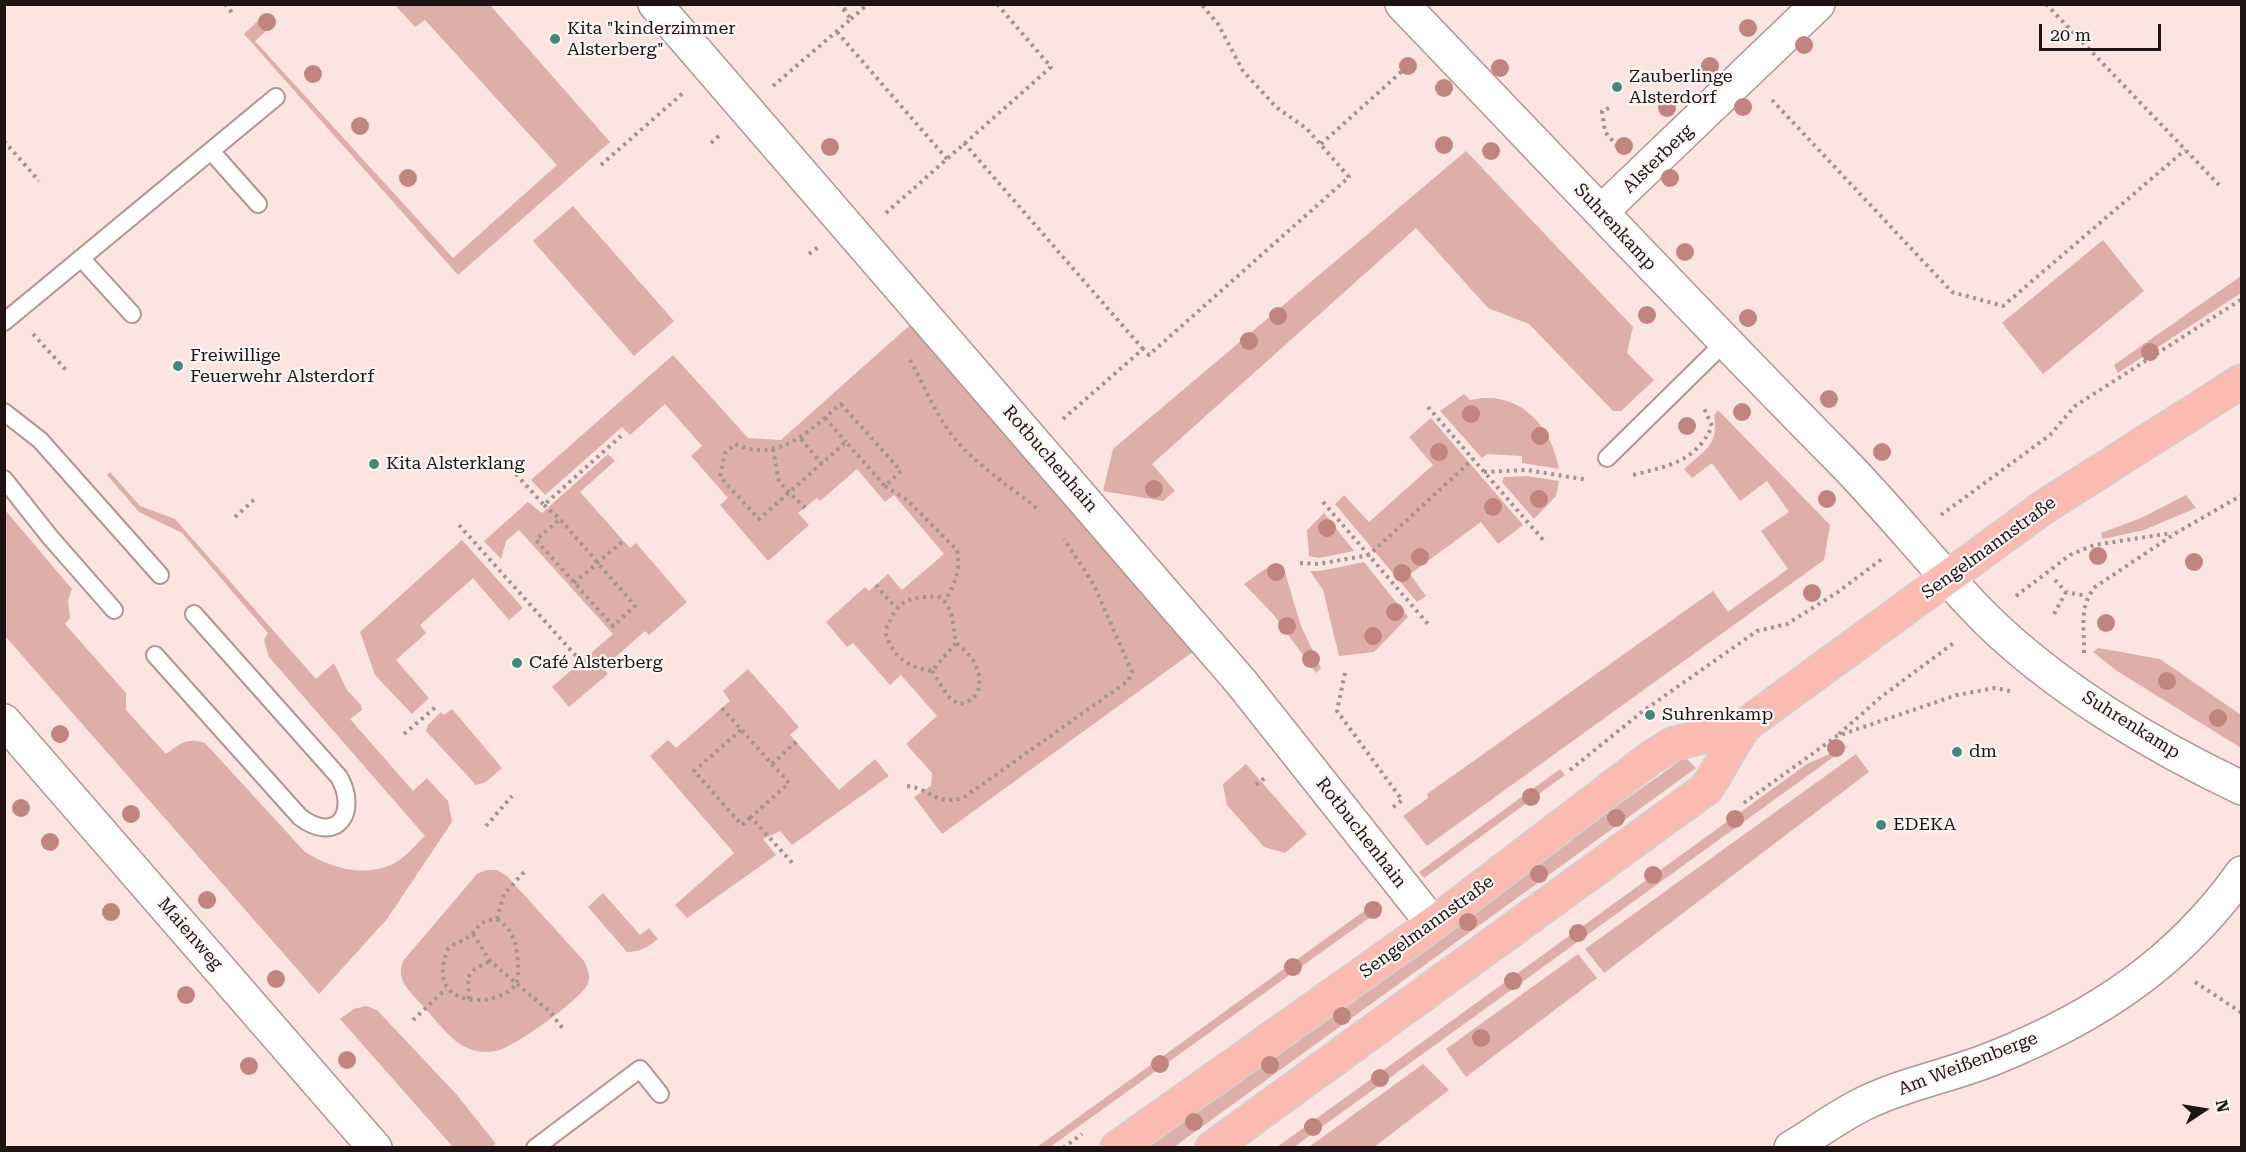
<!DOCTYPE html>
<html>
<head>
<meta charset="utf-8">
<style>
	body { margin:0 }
	#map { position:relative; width:2246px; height:1152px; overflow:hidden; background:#fce4e0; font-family:"Roboto Serif",serif }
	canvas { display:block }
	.frame { position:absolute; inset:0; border:6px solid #1f1413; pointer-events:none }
	.north { position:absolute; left:2174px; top:1080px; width:60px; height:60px; -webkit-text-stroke:4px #fcf6f5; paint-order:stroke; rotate:78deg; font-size:16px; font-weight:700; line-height:24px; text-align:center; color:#1f1413 }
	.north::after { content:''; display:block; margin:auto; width:21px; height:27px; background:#1f1413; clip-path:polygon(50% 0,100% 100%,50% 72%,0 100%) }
	.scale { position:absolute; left:2039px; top:24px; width:122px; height:27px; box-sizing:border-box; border:3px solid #1f1413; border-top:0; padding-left:8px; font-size:18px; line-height:21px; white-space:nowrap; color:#1f1413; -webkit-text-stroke:4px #fcf6f5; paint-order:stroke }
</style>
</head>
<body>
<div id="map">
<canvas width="2246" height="1152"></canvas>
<div class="frame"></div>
<div class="north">N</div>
<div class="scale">20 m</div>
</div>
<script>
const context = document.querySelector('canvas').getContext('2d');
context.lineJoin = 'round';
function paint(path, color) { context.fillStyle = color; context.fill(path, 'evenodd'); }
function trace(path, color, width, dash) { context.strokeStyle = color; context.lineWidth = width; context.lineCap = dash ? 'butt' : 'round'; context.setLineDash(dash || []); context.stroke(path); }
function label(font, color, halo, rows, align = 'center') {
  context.font = font + ' "Roboto Serif",serif'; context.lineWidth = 4.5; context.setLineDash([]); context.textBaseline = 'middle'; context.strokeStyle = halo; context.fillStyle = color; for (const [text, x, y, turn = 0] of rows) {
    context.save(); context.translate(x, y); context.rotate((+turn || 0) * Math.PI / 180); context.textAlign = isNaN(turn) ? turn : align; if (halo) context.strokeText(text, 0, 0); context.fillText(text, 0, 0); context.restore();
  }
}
paint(new Path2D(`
	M395,5H490L610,142L458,275L244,34L265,14H271L277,21L255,41L453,258L557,165L425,20L415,27Z
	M1466,151L1633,327L1627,353L1654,380L1621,411H1613L1529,324L1488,308L1416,228L1152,464L1175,491L1163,501L1103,491L1113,449Z
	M573,206L674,321L634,356L533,241Z
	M2103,240L2144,291L2043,374L2002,323Z
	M2241,276V293L2118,373L2114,365Z
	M911,324L1197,649L942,834L914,797L931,786L932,773L906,744L937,716L901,675L890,685L853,643L847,647L826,622L865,587L869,591L888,574L902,590L944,554L894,495L885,502L857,469L820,501L817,498L798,513L809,525L768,561L720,505L728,498L691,456L702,446L665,404L630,435L622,427L545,495L531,480L673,355L748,438L781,440Z
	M1464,394L1470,400C1518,389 1551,424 1559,469L1522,463V456L1487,454L1482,458L1440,411Z
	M1718,410L1830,525L1824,560L1427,846L1403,816L1428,798L1427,794L1713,591L1728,612L1788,569L1761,531L1789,512L1767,481L1740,501L1712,463L1692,478L1684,469C1705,450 1719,445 1714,415Z
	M1431,418L1523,525L1498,544L1481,522L1410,574L1426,596L1417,602L1335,504L1344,495L1369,522L1433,465L1409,437Z
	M608,454L615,461L580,492L630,548L636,543L687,602L649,635L645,631L603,668L608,674L569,707L552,687L613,634L519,530L506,541L501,559L484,541L528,502L542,513Z
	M110,472L140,506L175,519L316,679L334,663L347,690L361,705L362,710L350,719L413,791L427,778L448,801L452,822L387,919L319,994L5,636V510L72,589L68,600L70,618L65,624L126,693V710L166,754C180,744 187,737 205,743L305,852C331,868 363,878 393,864C405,858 415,845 425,836L269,657L264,640L268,633L182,533L139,512L107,475Z
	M1527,476L1559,481L1556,496L1534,519L1502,482L1504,477Z
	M2186,495L2196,508L2144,530L2103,539L2101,533L2141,518Z
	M1324,513L1354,551L1319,558L1309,556L1307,530Z
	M462,540L523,608L509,620L473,578L420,625L426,633L396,660L429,698L412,714L375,675L360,632Z
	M1364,562L1408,617L1374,652L1339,656L1323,590L1310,571H1320Z
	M1272,564L1283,566L1301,626L1321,668L1316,673L1273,614L1244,584Z
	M2098,648L2160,659L2241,715V748L2117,671L2093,652Z
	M748,669L799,727L790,735L839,790L875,759L889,776L792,845L780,831L763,839L776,855L687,918L675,905L734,853L650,756L668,740L676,748L730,701L723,691Z
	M452,709L502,768L486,782L476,785L426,731L428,725L441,712L444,715Z
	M1850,745L1294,1147H1277L1807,764Z
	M1856,754L1869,772L1604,973L1585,949Z
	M1685,757L1696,768L1174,1147L1143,1148Z
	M1246,764L1307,834L1285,853L1264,847L1227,805L1223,784Z
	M1560,769L1565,775L1424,878L1419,872Z
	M486,870H497L507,876L584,961C587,968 591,975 588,983C583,998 519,1043 502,1049C492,1053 480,1053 470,1049C450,1042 435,1018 420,1003C408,989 396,980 403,961L477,874Z
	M603,893L640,935L649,928L658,939C648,947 640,952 627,952L588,907Z
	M1378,901L1383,908L1050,1147H1037Z
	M1578,954L1597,978L1466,1077L1446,1049Z
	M366,1006L377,1010L457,1095L496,1144L491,1147H453L340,1019L354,1009Z
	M1423,1064L1449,1090L1374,1147H1309Z`), '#ddafa8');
const lane = new Path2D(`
	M211,151L258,204
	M81,258L132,314
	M4,322L276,97
	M4,412L40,440L160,575
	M1607,458L1725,342
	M4,479L50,537L114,610
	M155,655L300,817C337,845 359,812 339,777L194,614
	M535,1148L640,1069L660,1094`);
const street = new Path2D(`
	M655,4L1241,682L1433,924
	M1402,4C1547,155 1690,307 1837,456C1889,508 1934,567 1986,619C2056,688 2153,746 2242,788
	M1601,212L1818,4
	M1791,1148C1816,1133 1840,1115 1865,1103C1906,1083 1953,1075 1994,1058C2096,1017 2178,963 2242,873`);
const secondary = new Path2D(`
	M4,721L375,1148`);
const primary = new Path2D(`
	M1117,1148L1433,924L1652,757L1673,744L1744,726L2044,507L2242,381
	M1212,1148L1707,788L1744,726`);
trace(lane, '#b19591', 20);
trace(street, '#b19591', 36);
trace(secondary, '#b19591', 36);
trace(primary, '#d2d0d0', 36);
trace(new Path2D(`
	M63,4V5
	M225,4L233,14
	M2046,4L2219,185
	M844,10L851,4
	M851,19L868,4
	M837,32L947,159
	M773,86L851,19L839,4
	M1772,100L1952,292L2003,306L2185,150
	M1609,108L1602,111L1605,132L1617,146
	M4,141L39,181
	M711,143L719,136
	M964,143L1143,349
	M1321,144L1409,65
	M601,165L683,93
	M886,213L1051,67L997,4
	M809,254L818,247
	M33,334L67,371
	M910,360C924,385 934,411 951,434C975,465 1010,486 1040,511
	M841,404L901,471L885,486L846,442L759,519L720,477L725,453L735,444C779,464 810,430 841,404Z
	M1428,407L1544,541
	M825,418L846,442
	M1063,419L1143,349L1149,355L1349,177L1307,129L1276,107L1243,71L1218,24L1201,4
	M801,439L822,464
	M773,449L779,482L805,508
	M1484,472L1527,470L1588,480
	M516,474L544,505L621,436
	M1633,475C1668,466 1696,462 1712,426L1703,406
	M885,486L907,500L957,550C961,568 955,585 945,600
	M1323,502L1428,624
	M544,505L560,519L635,606L613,626L536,540L560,519
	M1941,515L2050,435L2075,406L2242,299
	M235,517L257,497
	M459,525L576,656
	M1300,563L1318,564L1369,555L1473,459
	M2055,580L2066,592L2087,596
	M574,583L623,541
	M876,585L896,608
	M938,596C954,605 953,627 956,643L932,671C906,666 893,658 885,631C899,600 903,598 938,596Z
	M2016,596L2070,555L2094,545L2172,533
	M2054,614L2066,592
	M2084,653C2085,628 2078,608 2095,587L2176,533L2242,495
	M932,671L948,696L958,704C982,702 984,678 973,660C969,654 962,648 956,643
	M1345,673L1337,711L1402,800L1391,809
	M722,708L789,783L751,817L794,865
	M741,730L694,771L742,825L751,817
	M404,734L437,706
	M1839,734L1881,697L1955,642
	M772,764L796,742
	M1570,770L1643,711L1757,631L1787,624L1838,592L1882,559
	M1256,785L1267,776
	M907,786C932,789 933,805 963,798L1128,681L1132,672L1094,585L1064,539
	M1744,803L1837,736L1957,695L1995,688L2010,691
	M486,826L512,796
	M497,919C510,928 515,937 517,953C518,961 519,973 517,981C510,1006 421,1016 448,949C455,942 468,940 473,933C481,923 483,920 497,919Z
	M497,919L504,894L525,871
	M473,934L490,961L550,1012L564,1030
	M2195,982L2242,1013
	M469,999L468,977L475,969L490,961
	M413,1020L446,989
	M1063,1148L1082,1134`), '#a4928f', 4, [3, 4.5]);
trace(lane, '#fff', 16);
trace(street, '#fff', 33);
trace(secondary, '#fff', 33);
trace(primary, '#fbbab2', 33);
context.fillStyle = '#c0857f';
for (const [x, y] of [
	[267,22],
	[1748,28],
	[1804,45],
	[1408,66],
	[1710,66],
	[1500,68],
	[313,74],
	[1444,88],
	[1743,107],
	[1667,108],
	[360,126],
	[1444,145],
	[1624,146],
	[830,147],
	[1491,151],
	[408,178],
	[1670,178],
	[1685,252],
	[1647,315],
	[1278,316],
	[1748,318],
	[1249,341],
	[2150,352],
	[1829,399],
	[1742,412],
	[1471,414],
	[1687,426],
	[1540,436],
	[1439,452],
	[1882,452],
	[1154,489],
	[1539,499],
	[1827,499],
	[1493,507],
	[1327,528],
	[2098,556],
	[1420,557],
	[2194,562],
	[1276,572],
	[1402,573],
	[1812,593],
	[1395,612],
	[2106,623],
	[1287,626],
	[1373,636],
	[1311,659],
	[2167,681],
	[2218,718],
	[60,734],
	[1836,748],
	[1531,797],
	[21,808],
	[131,814],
	[1616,818],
	[1735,819],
	[50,842],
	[1539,874],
	[1653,875],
	[207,900],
	[1373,910],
	[111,912],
	[1468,922],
	[1578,933],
	[1293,967],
	[276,979],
	[1513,981],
	[186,995],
	[1342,1016],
	[1481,1038],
	[347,1060],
	[1160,1064],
	[1270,1065],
	[249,1066],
	[1380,1078],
	[1194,1122],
	[1313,1127]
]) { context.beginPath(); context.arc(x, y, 9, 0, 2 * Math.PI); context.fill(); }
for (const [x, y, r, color] of [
	[555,39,6,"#45887a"],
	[1617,87,6,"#45887a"],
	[178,366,6,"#45887a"],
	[374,464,6,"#45887a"],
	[517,663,6,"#45887a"],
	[1650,715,6,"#45887a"],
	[1957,752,6,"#45887a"],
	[1881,825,6,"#45887a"]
]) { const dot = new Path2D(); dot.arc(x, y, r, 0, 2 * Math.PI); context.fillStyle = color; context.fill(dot); trace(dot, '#fcf6f5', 2); }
label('18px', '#1f1413', '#fcf6f5', [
	["Kita \"kinderzimmer",567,29],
	["Alsterberg\"",567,50],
	["Zauberlinge",1629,77],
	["Alsterdorf",1629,98],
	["Freiwillige",190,356],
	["Feuerwehr Alsterdorf",190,377],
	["Kita Alsterklang",386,464],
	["Café Alsterberg",529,663],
	["Suhrenkamp",1662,715],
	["dm",1969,752],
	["EDEKA",1893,825]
], 'left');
label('18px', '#1f1413', '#fcf6f5', [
	["Alsterberg",1658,159,-44],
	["Suhrenkamp",1615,227,47],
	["Rotbuchenhain",1050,459,49],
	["Sengelmannstraße",1989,548,-36],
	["Suhrenkamp",2131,725,32],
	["Rotbuchenhain",1361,833,52],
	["Sengelmannstraße",1427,927,-36],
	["Maienweg",190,934,49],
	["Am Weißenberge",1968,1064,-21]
]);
</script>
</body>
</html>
